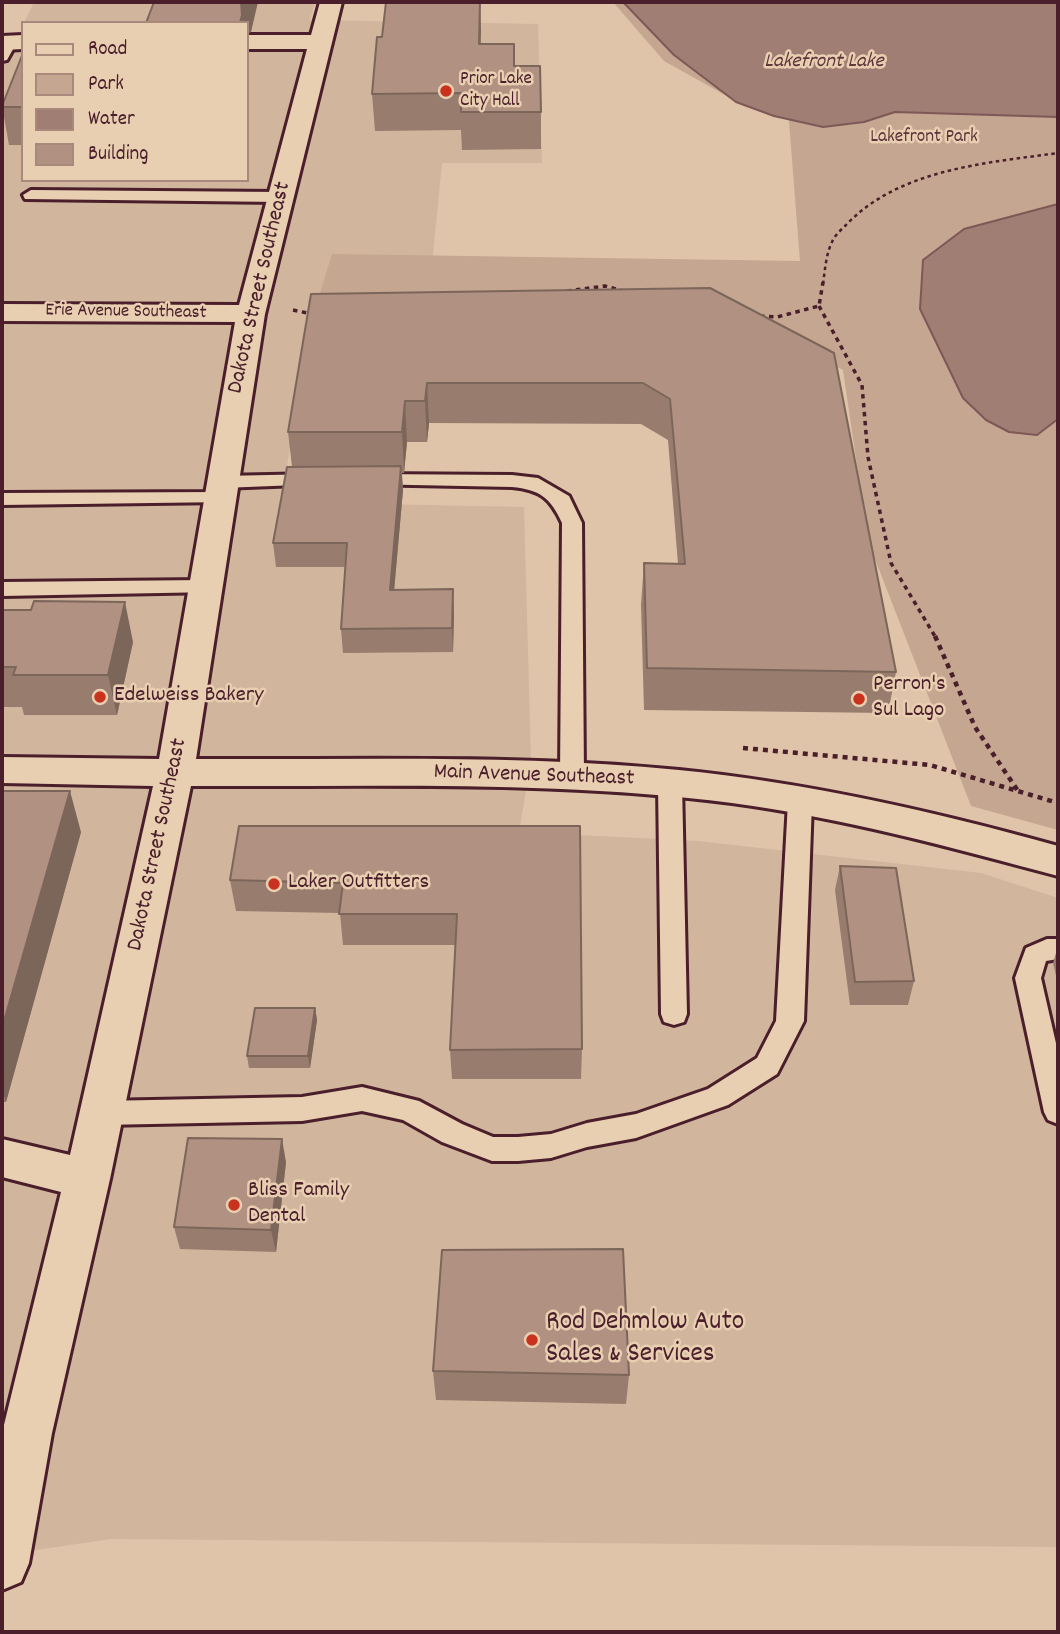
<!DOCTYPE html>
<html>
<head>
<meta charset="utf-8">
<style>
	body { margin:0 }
	#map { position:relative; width:1060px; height:1634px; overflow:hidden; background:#dfc4a9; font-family:Dekko,sans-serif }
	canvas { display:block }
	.frame { position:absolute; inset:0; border:4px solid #4a1f2b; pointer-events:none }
	.legend { position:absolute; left:21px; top:21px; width:228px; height:161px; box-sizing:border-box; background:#e9cfb1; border:2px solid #a9897b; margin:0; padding:9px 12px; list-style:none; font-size:21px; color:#4a1f2b }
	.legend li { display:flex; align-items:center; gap:14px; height:35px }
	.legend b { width:35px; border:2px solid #a9897b }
</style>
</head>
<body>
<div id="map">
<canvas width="1060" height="1634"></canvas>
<div class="frame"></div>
<ul class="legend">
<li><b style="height:9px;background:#e9cfb1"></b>Road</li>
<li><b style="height:19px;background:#c4a691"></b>Park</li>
<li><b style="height:19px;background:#a07e74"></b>Water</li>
<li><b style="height:19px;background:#b19181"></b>Building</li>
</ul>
</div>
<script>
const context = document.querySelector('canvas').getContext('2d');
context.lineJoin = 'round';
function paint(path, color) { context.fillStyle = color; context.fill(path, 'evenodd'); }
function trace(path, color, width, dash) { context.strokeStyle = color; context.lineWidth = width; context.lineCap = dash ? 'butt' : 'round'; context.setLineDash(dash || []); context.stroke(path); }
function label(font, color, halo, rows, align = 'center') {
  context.font = font + ' Dekko,sans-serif'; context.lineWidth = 5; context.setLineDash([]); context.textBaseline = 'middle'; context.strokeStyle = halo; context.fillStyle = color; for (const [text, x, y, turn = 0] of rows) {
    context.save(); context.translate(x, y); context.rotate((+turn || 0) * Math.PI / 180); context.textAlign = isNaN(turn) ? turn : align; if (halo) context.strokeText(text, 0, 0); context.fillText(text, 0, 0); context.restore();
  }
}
paint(new Path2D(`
	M34,2H315L310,20L538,24L542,163H442L426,325L311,322L281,502L524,507L531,761L519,832L698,841L981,873L1058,898V1547L111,1539L2,1555V69L23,26V180H247V23H24Z`), '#d1b59d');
paint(new Path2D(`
	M613,2H1058V830L971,806L868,541L843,370L756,323L311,322L332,254L800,261L788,109L743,105L664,61Z`), '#c4a691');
const water = new Path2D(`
	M623,2H1058V117L895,112L864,122L823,127L774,116L736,102L674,55Z
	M1058,204V419L1037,435L1009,432L986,420L963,398L920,309L923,260L964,229Z`);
paint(water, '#a07e74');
trace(water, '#7e5857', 2);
const lane = new Path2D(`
	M10,38L17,42L7,60L2,61V44Z
	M31,190L280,192L288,197L280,202L25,199L23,195Z
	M316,474L323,476L326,480L323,484L222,488L215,486L212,482L215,478L222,476Z
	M370,474L512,475L538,478L569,496L582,523L584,777L580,783L572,786L564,783L560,777L562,523C550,497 540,490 512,487L363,484L360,480L363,476Z
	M220,492L227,494L230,498L227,502L2,505V493Z
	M206,580L214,582L217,587L214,592L2,596V582Z
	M670,775L679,778L682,784L687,1014L684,1022L674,1025L664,1022L661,1014L658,784L661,778Z
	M800,793L809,796L812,802L804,1021L777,1074L728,1105L636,1138L587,1147L551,1158L518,1161H492L442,1142L403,1120L362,1111L302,1121L102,1125L92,1121L88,1113L92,1105L102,1101L302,1097L362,1087L419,1101L462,1124L493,1137H518L551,1134L587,1123L636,1114L708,1089L757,1058L776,1021L788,802L791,796Z
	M1047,939H1058V959L1046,961L1041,978L1058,1052V1124L1048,1120L1044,1112L1015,978L1026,948Z`);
const street = new Path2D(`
	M320,2H342L265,314L196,759C356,760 519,754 679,770C808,783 933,811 1058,846V876C950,847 843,818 732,803C553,780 371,787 191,786L110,1179L52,1433L29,1563L21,1582L2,1590V1433L61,1192L2,1177V1139L70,1155L153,786L2,783V757L159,759L235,322L2,321V304L239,305L307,49H247V35H311Z
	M23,35V49L2,50V36Z`);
trace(lane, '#4a1f2b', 6);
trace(street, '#4a1f2b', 6);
trace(new Path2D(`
	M823,284C825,270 826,254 832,242C835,235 841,230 846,225C899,169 986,163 1058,153`), '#4a1f2b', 2.5, [3.5, 3.5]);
trace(new Path2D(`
	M567,291L605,286L627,292
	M819,306L862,385L868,457L891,563L936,638
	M293,310L312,314
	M760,316L777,317L819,306L823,282`), '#4a1f2b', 3.5, [4.5, 4.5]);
trace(new Path2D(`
	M935,636L975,727L1018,791
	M743,748L930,765L1058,803`), '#4a1f2b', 4.5, [5, 5]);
paint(lane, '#e9cfb1');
paint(street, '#e9cfb1');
paint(new Path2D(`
	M480,44L514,66L541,112V149L462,150L461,130L375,131L372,94Z
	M23,53V145H9L2,106Z
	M710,288L896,672L888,713L644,710L641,605L644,563L678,564L668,440L641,424L429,423L427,442H407L404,473H402L403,490L394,590L454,613L453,652L343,653L341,629L345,567H276L273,543L292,467L288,432L311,294Z
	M2,610L133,642L117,715H24L22,707H2Z
	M2,791L81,832L6,1102H2Z
	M580,826L582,1049L581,1079H452L450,1050L456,945H343L340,913L236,911L230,880Z
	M840,866L914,981L908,1005H850L835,890Z
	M1058,946V984L1053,963Z
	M315,1008L317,1020L310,1068H249L247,1056Z
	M286,1162L276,1252L180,1249L174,1227Z
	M433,1371L629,1375L626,1404L436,1400Z`), '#987d6f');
paint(new Path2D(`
	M241,2H258L251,32L247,34V23H240Z
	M480,2L481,30L480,81L479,44Z
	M427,383L429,423L427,442L425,401Z
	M405,401L407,442L404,473L402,432Z
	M401,466L403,490L392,614L390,590Z
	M453,589L454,613L453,652L452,628Z
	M125,602L133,642L117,715L108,675Z
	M70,791L81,832L6,1102L2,1089V1028Z
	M315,1008L317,1020L310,1068L308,1056Z
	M282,1139L286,1162L276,1252L271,1230Z`), '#7c665a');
const building = new Path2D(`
	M154,2H241L242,15L240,23H146Z
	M386,2H480L479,44H514V66H540L541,112H461V93L372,94L377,37H382Z
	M23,53V107H2V106Z
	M710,288L834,353L896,672L647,668L644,563L685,564L670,399L643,383H427L425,401H405L402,432H288L311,294Z
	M401,466L390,590L453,589L452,628L341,629L347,543H273L287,467Z
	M34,601L125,602L108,675H13L16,667H2V610H31Z
	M2,791H70L2,1028Z
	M239,826H580L582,1049L450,1050L457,914H339L343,883L230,880Z
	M840,866L896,868L914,981L855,982Z
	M255,1008H315L308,1056H247Z
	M188,1138L282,1139L271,1230L174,1227Z
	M623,1249L629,1375L433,1371L442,1250Z`);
paint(building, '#b19181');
trace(building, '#7c665a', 2);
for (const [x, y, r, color] of [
	[446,91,7,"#c8321e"],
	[100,697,7,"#c8321e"],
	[859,699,7,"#c8321e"],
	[274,884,7,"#c8321e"],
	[234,1205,7,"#c8321e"],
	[532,1340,7,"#c8321e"]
]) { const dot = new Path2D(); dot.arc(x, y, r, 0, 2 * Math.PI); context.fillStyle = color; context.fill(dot); trace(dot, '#e9cfb1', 2.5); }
label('19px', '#4a1f2b', '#e9cfb1', [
	["Prior Lake",460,80],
	["City Hall",460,102]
], 'left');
label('19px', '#5c333a', '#e9cfb1', [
	["Lakefront Park",924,138]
]);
label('19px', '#4a1f2b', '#e9cfb1', [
	["Erie Avenue Southeast",126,313,1]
]);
label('italic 21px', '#60373d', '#e9cfb1', [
	["Lakefront Lake",824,63]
]);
label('23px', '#4a1f2b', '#e9cfb1', [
	["Dakota Street Southeast",261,288,-77],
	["Main Avenue Southeast",534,777,2],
	["Dakota Street Southeast",159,845,-78]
]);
label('23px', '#4a1f2b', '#e9cfb1', [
	["Perron's",873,686],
	["Sul Lago",873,712],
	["Edelweiss Bakery",114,697],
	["Laker Outfitters",288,884],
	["Bliss Family",248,1192],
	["Dental",248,1218]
], 'left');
label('28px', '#4a1f2b', '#e9cfb1', [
	["Rod Dehmlow Auto",546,1324],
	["Sales & Services",546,1356]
], 'left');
</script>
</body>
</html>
